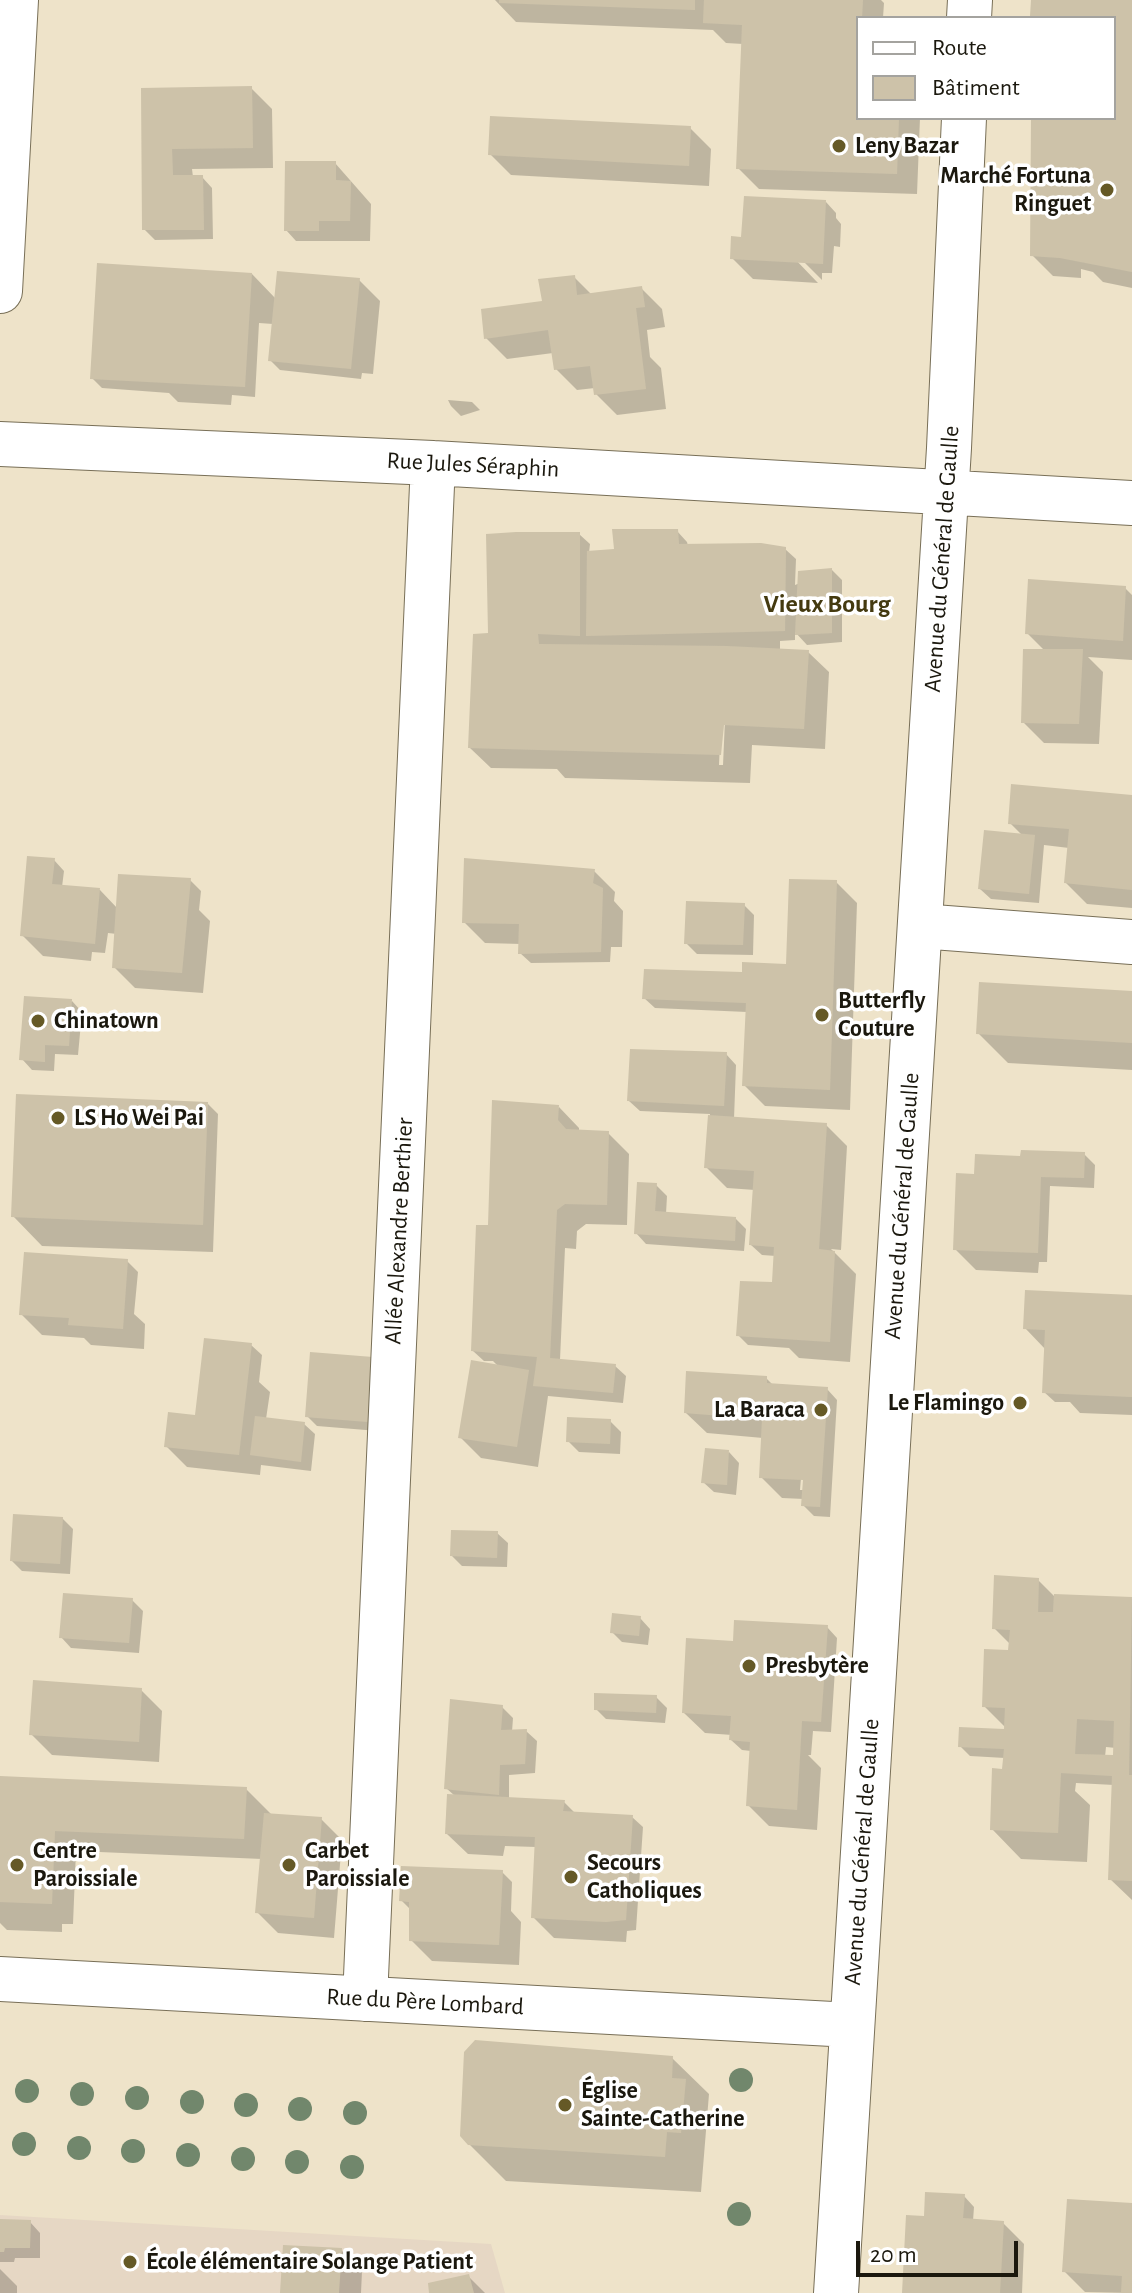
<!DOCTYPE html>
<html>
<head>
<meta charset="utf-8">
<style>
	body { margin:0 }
	#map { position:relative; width:1132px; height:2293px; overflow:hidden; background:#eee3c9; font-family:"Alegreya Sans",sans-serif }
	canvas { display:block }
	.legend { position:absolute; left:856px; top:16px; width:260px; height:104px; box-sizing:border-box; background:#fff; border:2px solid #a4a39f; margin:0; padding:10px 14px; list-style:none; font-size:24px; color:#1b180e }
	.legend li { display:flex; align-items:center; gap:16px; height:40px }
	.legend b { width:40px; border:2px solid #a4a39f }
	.scale { position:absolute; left:856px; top:2241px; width:162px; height:36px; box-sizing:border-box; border:4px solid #1b180e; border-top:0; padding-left:10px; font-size:24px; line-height:28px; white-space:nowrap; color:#1b180e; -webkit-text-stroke:6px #fff; paint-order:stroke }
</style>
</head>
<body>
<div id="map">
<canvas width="1132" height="2293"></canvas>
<ul class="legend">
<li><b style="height:10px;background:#fff"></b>Route</li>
<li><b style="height:22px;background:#cdc2a9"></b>Bâtiment</li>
</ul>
<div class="scale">20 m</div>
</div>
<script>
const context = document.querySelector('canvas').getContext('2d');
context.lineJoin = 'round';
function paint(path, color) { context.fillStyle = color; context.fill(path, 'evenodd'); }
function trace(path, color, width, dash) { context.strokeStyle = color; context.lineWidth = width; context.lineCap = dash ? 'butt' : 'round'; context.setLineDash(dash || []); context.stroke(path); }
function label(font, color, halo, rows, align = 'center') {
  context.font = font + ' "Alegreya Sans",sans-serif'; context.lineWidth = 7; context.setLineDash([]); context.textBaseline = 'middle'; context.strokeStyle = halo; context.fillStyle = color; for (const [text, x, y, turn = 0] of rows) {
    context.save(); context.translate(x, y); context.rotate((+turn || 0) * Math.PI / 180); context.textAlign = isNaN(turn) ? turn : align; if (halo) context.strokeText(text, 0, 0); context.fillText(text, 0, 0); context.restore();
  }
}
paint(new Path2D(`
	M0,2215L491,2244L505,2293H0Z`), '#e6d7c4');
paint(new Path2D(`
	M495,0H881L884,3L883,18H858V118H920L917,194L759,189L738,168L743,44L726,43L713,30L516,22Z
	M1033,0H1132V288L1103,282L1093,272L1081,269V278L1053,276L1032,255L1033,118H1114V18H1034Z
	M251,88L272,109L273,168L192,169L193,177H202L212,188L213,239L155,240L144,229L143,90Z
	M690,128L711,149L709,186L511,175L490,154Z
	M335,163L371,204L370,241H296L286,230Z
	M826,202L836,213V218L841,224L840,247L834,246L832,273H822V280L796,254L793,257L818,283L753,279L732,258L743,240Z
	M252,274L276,299L359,280L380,301L373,374L362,373L361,379L280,370L270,360L273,324L259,323L255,397L232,395L231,405L178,402L169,393L102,388L92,378Z
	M574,277L592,295L641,288L662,309L665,327L647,330L650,357L661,368L666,409L617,415L596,394L595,388L577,390L556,369L553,353L507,359L486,338L544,303Z
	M448,400L472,402L480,410L461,416L451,406Z
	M677,531L687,542L688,546L785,549L796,559L795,585L832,570L842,580V642L807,645L795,632V640L780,641V650L808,652L829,672L825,749L752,745L750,783L565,778L557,769L491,768L470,748L490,635L579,534L590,544L589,553L616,551ZM723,674H727L723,765H719Z
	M1125,588L1132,595V660L1088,657L1103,672L1099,744L1044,743L1023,722L1045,651L1027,633Z
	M1132,797V908L1087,904L1066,883L1069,848L1044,845L1039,903L991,899L980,889L1023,836L1010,823Z
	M54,860L64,871L62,887L100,890L118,909L190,880L201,891L199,910L210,921L203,993L135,988L114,967L117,934L108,933L105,953L92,952L91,961L43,956L22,935Z
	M594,871L615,892L614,901L623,911L622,947H611L610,962L531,963L520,953L521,944L485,943L464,922Z
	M836,882L857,903L850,1110L765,1106L744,1085L747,1012L655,1008L644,998L788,966Z
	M744,905L754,915L753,955L697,954L686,943Z
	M1132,993V1070L1008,1063L978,1033Z
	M72,1001L82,1012L78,1055L55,1054L54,1071L32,1070L22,1059Z
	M726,1054L736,1065L734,1119L826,1125L847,1146L841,1250L831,1249L856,1274L850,1362L799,1358L789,1348L748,1345L738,1335L777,1284L776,1256L762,1255L751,1245L755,1190L727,1188L706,1167L710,1114L640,1111L629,1101Z
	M208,1104L218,1114L213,1252L42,1246L13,1216Z
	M559,1107L579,1128V1132L608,1133L629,1154L627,1225L586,1224L577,1231L576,1249L565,1248L560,1360L615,1366L626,1376L623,1403L548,1396L538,1467L481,1458L460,1437L499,1367L493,1361H484L473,1351L490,1227Z
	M1084,1154L1095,1165L1094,1188L1050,1186L1047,1262H1039L1038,1273L976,1270L955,1249L1022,1158Z
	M656,1185L667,1196L666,1214L736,1219L746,1229L744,1251L646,1244L636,1233Z
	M127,1261L138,1272L134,1314L145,1324L144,1349L91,1345L84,1338L42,1335L21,1314Z
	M1132,1297V1415L1080,1413L1070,1402H1055L1044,1392L1046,1350L1025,1328Z
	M251,1345L262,1355L259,1382L270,1392L266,1419L304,1424L315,1434L311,1471L261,1465L260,1475L187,1467L166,1446L196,1417Z
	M383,1369L378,1431L317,1426L307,1416Z
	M766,1378L774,1386L827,1389L837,1400L830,1517L814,1516L803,1505L804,1499L782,1498L761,1477L763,1438L707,1433L686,1413ZM807,1405L804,1490H800Z
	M610,1421L621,1432L620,1454L579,1452L568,1441Z
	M729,1452L739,1463L736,1495L714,1492L703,1482Z
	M62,1518L73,1529L70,1574L22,1571L12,1561Z
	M497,1533L508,1543L507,1567L462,1566L452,1556Z
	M1038,1580L1054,1596L1132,1599V1900L1110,1879L1114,1785L1076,1783L1075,1791L1090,1805L1087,1862L1021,1859L992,1829L1005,1758L970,1756L960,1746L1006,1728L984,1706L1010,1652L1011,1645L994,1628ZM1106,1747L1116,1748L1115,1758L1105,1757Z
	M132,1600L143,1611L139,1653L71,1648L61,1637Z
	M640,1618L650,1629L648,1645L622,1642L612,1632Z
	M827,1627L837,1638L831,1732L813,1731L811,1755H808L821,1768L817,1830L769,1826L748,1805L751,1751L742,1750L731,1740L732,1735L705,1733L684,1713L735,1643Z
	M141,1690L162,1711L159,1762L52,1755L31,1734Z
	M656,1697L667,1708L665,1723L606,1719L596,1709Z
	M502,1707L513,1718L512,1732L526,1731L537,1741L535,1773L509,1775V1799L564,1802L575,1813L632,1817L643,1827L636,1930L627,1931L626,1942L554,1938L533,1917L536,1847L505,1846L503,1856L468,1854L447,1834L455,1796L446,1788Z
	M0,1778L246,1789L273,1816L321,1819L342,1840L334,1938L278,1933L257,1912L262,1859L76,1851L73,1924H62V1932L7,1930L0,1923Z
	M502,1872L512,1882L511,1911L521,1922L519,1965L432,1961L411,1940V1910L401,1900Z
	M672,2058L709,2094L701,2192L506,2181L469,2144Z
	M964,2196L974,2207L973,2221L1003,2223L1024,2244L1022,2293H904L930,2219Z
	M1132,2205V2293L1085,2292L1064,2271Z
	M0,2221L30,2222L40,2233V2258H15L14,2262H0Z
	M341,2250L362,2271L361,2293H282Z
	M0,2269L17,2286V2293H0Z
	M469,2277L485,2293H431Z`), '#0003');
paint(new Path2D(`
	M499,0H695V10L499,3Z
	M704,0H863L862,18H858V118H899L897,174L736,169L742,25L703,23Z
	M1031,0H1132V272L1060,258L1030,256L1031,118H1114V18H1033L1030,16Z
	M252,86L253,148L172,149L173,175H203L204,230H142L141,88Z
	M490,116L691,126L689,166L488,155Z
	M285,161H336V180L351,181L350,221H319V231H284Z
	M744,196L826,200L823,264L730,259L731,236L741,237Z
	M97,263L252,273L245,387L90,379Z
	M277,271L360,278L351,369L268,361Z
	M575,275L577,295L642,286L645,307L636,308L646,389L594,395L590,366L554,370L548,330L484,339L481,309L542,301L538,279Z
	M612,529H678L679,544L761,543L786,547L785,631L586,636L587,551L614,549Z
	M516,532H580V636L538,634L539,644L726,646L809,650L804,729L724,725L721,755L468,748L473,634L488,633L486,534Z
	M832,568V633L795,635L798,571Z
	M1028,579L1126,586L1123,641L1025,634Z
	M1023,649H1083L1079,724L1021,723Z
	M1011,784L1132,795V890L1064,883L1069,829L1008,824Z
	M984,830L1035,835L1029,894L978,889Z
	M27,856L55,858L52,884L100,888L95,944L20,936Z
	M464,858L595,869L593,883L603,888L601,952L518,954L519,924L462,923Z
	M118,874L191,878L182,973L112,968Z
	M789,879L837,880L830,1090L742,1086L746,1003L642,999L644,969L742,972V962L786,964Z
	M686,901L745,903L743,945L684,944Z
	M979,982L1132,991V1043L976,1034Z
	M24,996L72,999L69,1046L45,1045V1062L19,1060Z
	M630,1049L727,1052L724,1106L627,1101Z
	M16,1094L208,1102L203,1225L11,1217Z
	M492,1100L559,1105L558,1120L566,1129L609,1131L607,1205L565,1204L557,1210L550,1358L616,1364L613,1393L533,1386L537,1357L471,1351L476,1225H488Z
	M708,1115L827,1123L819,1249L835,1251L830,1342L736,1336L740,1281L772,1282L774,1247L749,1245L754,1171L704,1168Z
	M1021,1150L1085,1152L1084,1178L1041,1177L1038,1253L953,1250L956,1173L974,1174L975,1154L1020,1156Z
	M637,1182L657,1183L655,1211L736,1217L735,1241L634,1234Z
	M24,1252L128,1259L123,1329L68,1325L69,1318L19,1315Z
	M1025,1290L1132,1295V1397L1042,1393L1045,1330L1023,1329Z
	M204,1338L252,1343L239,1455L164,1447L168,1412L195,1415Z
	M310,1352L373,1357L368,1422L305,1417Z
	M471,1360L529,1370L517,1447L458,1438Z
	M686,1371L767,1376V1383L828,1387L820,1507L801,1506L803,1480L759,1478L762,1419L684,1413Z
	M255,1416L305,1422L301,1462L250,1455Z
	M567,1417L611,1419L610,1444L566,1442Z
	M705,1448L729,1450L727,1485L701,1483Z
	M13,1514L63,1517L60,1564L10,1561Z
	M451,1530L498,1531L497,1558L450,1556Z
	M994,1575L1039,1578L1038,1612H1053L1054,1594L1132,1597L1129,1775H1132V1881L1108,1880L1112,1776L1061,1773L1058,1833L990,1830L992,1768L1002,1769L1004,1749L958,1747L959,1727L1004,1729L1005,1708L982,1707L984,1649L1008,1650L1010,1630L992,1629ZM1077,1719L1114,1721L1113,1755L1075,1754Z
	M63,1593L133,1598L129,1643L59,1638Z
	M612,1613L641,1616L639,1636L610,1633Z
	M734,1620L828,1625L821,1722L802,1721L797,1810L746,1806L750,1742L729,1740L731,1716L682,1713L686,1638L733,1641Z
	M33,1680L142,1688L139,1742L29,1735Z
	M594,1693L657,1695L656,1713L594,1710Z
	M450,1699L503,1705L501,1730L527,1729L525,1764L500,1765L499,1795L444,1789Z
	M0,1776L247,1787L244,1839L55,1831L52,1904L0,1902Z
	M447,1794L565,1800L563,1811L633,1815L626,1920L606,1922L531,1918L535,1837L445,1834Z
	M264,1813L322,1817L314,1918L255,1913Z
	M401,1866L503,1870L499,1945L409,1941V1902L399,1901Z
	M475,2040L673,2056L672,2078L686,2079L681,2133L667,2132L665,2157L468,2145L460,2136L464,2052Z
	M925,2192L965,2194L963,2218L1004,2221L1000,2293H902L906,2215L924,2216Z
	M1067,2199L1132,2203V2293H1121L1122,2276L1062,2272Z
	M0,2219L31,2220L30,2248H5L4,2252H0Z
	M283,2245L342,2248L339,2293H280Z
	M469,2274L474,2293H429L428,2283Z`), '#cdc2a9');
const minor = new Path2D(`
	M969,18L970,0
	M0,291L16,0
	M0,444L433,463L1132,503
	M920,926L1132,942
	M0,1979L851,2025
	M365,1999L433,463
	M836,2293L949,448L964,118`);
trace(minor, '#786f57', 46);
trace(minor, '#fff', 44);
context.fillStyle = '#71876c';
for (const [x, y] of [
	[741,2080],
	[27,2091],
	[82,2094],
	[137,2098],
	[192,2102],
	[246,2105],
	[300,2109],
	[355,2113],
	[24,2144],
	[79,2148],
	[133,2151],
	[188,2155],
	[243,2159],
	[297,2162],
	[352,2167],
	[739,2214]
]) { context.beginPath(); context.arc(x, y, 12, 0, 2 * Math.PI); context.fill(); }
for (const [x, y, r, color] of [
	[839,146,8,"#655926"],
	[1107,190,8,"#655926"],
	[822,1015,8,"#655926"],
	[38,1021,8,"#655926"],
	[58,1118,8,"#655926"],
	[1020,1403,8,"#655926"],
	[821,1410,8,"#655926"],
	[749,1666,8,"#655926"],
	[17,1865,8,"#655926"],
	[289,1865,8,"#655926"],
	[571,1877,8,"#655926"],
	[565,2105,8,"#655926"],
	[130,2262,8,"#655926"]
]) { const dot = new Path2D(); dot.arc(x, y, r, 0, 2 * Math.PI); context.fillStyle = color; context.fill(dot); trace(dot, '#fff', 3); }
label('bold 24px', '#1b180e', '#fff', [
	["Leny Bazar",855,146],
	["Marché Fortuna",1091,176,"right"],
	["Ringuet",1091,204,"right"],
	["Butterfly",838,1001],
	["Couture",838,1029],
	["Chinatown",54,1021],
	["LS Ho Wei Pai",74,1118],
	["Le Flamingo",1004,1403,"right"],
	["La Baraca",805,1410,"right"],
	["Presbytère",765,1666],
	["Centre",33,1851],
	["Paroissiale",33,1879],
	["Carbet",305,1851],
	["Paroissiale",305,1879],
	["Secours",587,1863],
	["Catholiques",587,1891],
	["Église",581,2091],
	["Sainte-Catherine",581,2119],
	["École élémentaire Solange Patient",146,2262]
], 'left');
label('24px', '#1b180e', '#fff', [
	["Rue Jules Séraphin",473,465,3],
	["Avenue du Général de Gaulle",942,559,-86],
	["Avenue du Général de Gaulle",902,1206,-86],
	["Allée Alexandre Berthier",399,1231,-87],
	["Avenue du Général de Gaulle",862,1852,-86],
	["Rue du Père Lombard",425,2002,3]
]);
label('bold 26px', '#443a10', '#fff', [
	["Vieux Bourg",827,604]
]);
</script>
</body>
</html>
